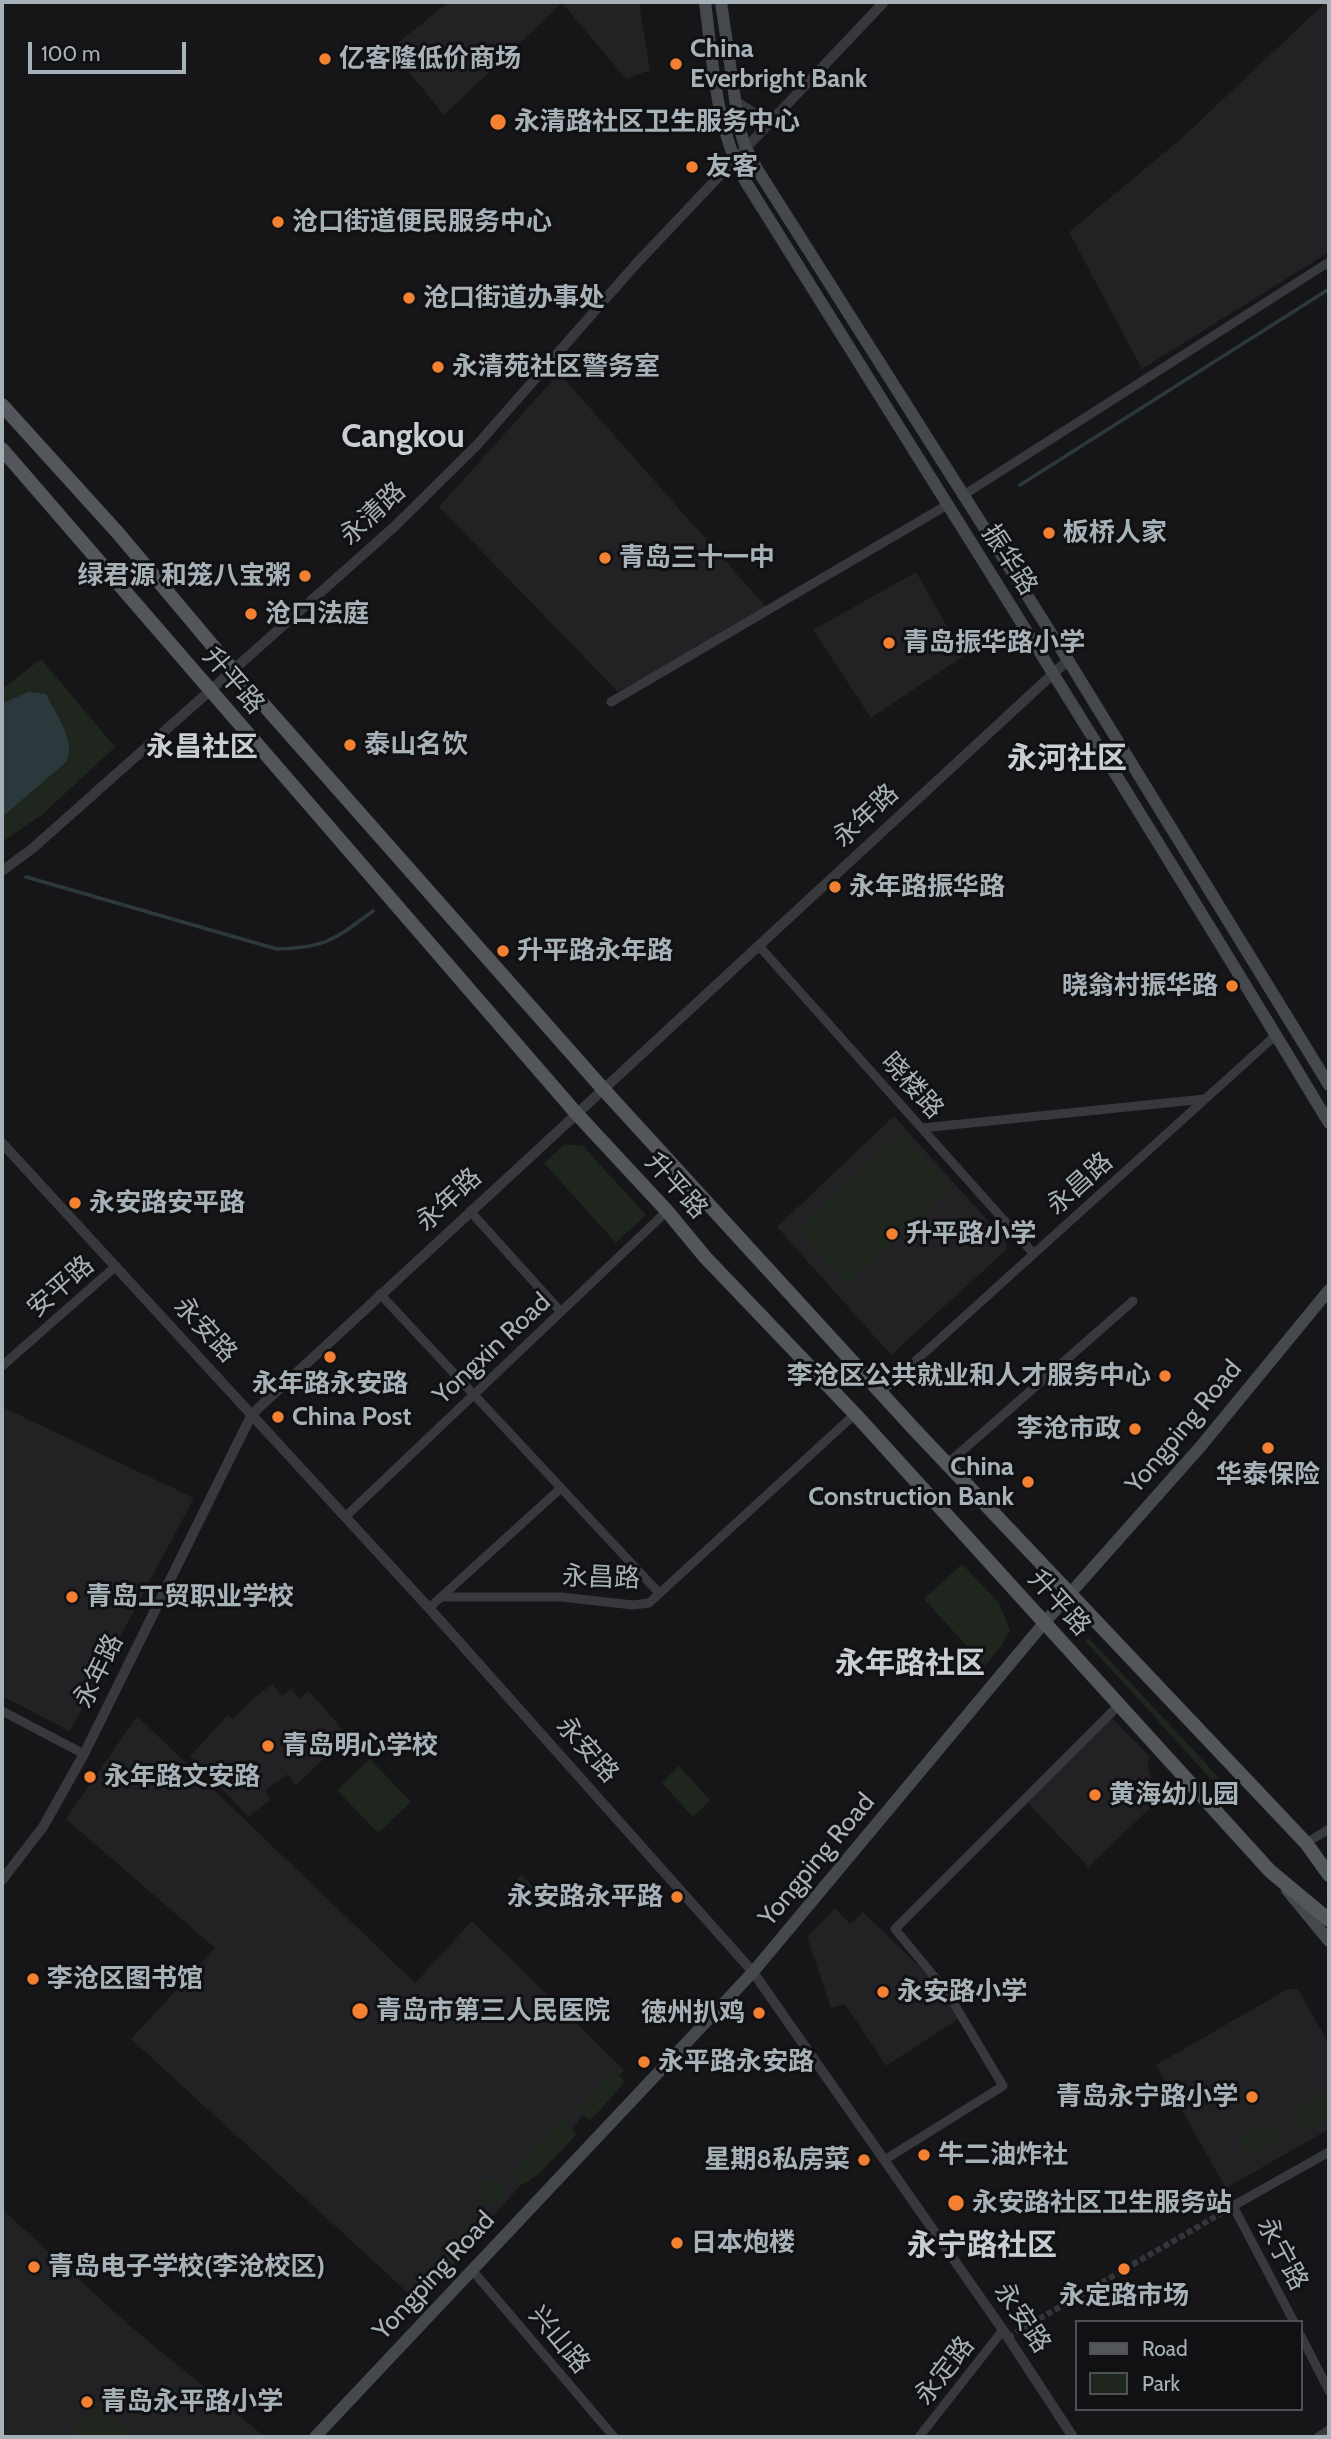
<!DOCTYPE html>
<html>
<head>
<meta charset="utf-8">
<style>
	body { margin:0 }
	#map { position:relative; width:1331px; height:2439px; overflow:hidden; background:#161618; font-family:Cabin,sans-serif }
	canvas { display:block }
	.frame { position:absolute; inset:0; border:4px solid #a7b1b8; pointer-events:none }
	.legend { position:absolute; left:1075px; top:2320px; width:228px; height:91px; box-sizing:border-box; background:#111113; border:2px solid #4d5155; margin:0; padding:9px 12px; list-style:none; font-size:21px; color:#a7b1b8 }
	.legend li { display:flex; align-items:center; gap:14px; height:35px }
	.legend b { width:35px; border:2px solid #4d5155 }
	.scale { position:absolute; left:28px; top:42px; width:158px; height:32px; box-sizing:border-box; border:4px solid #a7b1b8; border-top:0; padding-left:9px; font-size:21px; line-height:24px; white-space:nowrap; color:#a7b1b8; -webkit-text-stroke:5px #111113; paint-order:stroke }
</style>
</head>
<body>
<div id="map">
<canvas width="1331" height="2439"></canvas>
<div class="frame"></div>
<ul class="legend">
<li><b style="height:9px;background:#53575c"></b>Road</li>
<li><b style="height:19px;background:#1e261e"></b>Park</li>
</ul>
<div class="scale">100 m</div>
</div>
<script>
const context = document.querySelector('canvas').getContext('2d');
context.lineJoin = 'round';
function paint(path, color) { context.fillStyle = color; context.fill(path, 'evenodd'); }
function trace(path, color, width, dash) { context.strokeStyle = color; context.lineWidth = width; context.lineCap = dash ? 'butt' : 'round'; context.setLineDash(dash || []); context.stroke(path); }
function label(font, color, halo, rows, align = 'center') {
  context.font = font + ' Cabin,"Noto Sans SC",sans-serif'; context.lineWidth = 6; context.setLineDash([]); context.textBaseline = 'middle'; context.strokeStyle = halo; context.fillStyle = color; for (const [text, x, y, turn = 0] of rows) {
    context.save(); context.translate(x, y); context.rotate((+turn || 0) * Math.PI / 180); context.textAlign = isNaN(turn) ? turn : align; if (halo) context.strokeText(text, 0, 0); context.fillText(text, 0, 0); context.restore();
  }
}
paint(new Path2D(`
	M449,2H639L650,70L626,79L562,3L444,115L390,49Z
	M1326,2H1329V252L1142,369L1069,232L1182,138Z
	M559,373L767,608L618,692L439,507Z
	M916,572L964,656L871,718L813,630Z
	M894,1116L1006,1241V1250L891,1355L777,1227Z
	M2,1407L194,1498L70,1731L2,1696Z
	M272,1684L282,1696L291,1688L299,1698L309,1691L348,1736L295,1786L288,1774L265,1791L271,1799L249,1817L190,1756L228,1715L233,1719L251,1700Z
	M137,1716L415,1983L472,1921L624,2070L417,2301L131,2039L215,1948L66,1819Z
	M1112,1718L1150,1757L1147,1764L1156,1792L1155,1798L1150,1808L1088,1867L1028,1803Z
	M835,1908L850,1924L863,1912L934,1981L958,2019L886,2066L845,2004L831,2008L807,1937Z
	M1288,1989H1298L1329,2044V2129L1226,2188L1156,2065Z
	M2,2209L130,2326L265,2437H2Z`), '#222225');
paint(new Path2D(`
	M41,659L115,747L43,814L2,842V689Z
	M901,1132L952,1187L847,1284L798,1229Z
	M565,1144L583,1146L646,1215L616,1243L544,1163Z
	M962,1564L999,1603L1010,1630L1002,1645L985,1666L924,1599Z
	M1089,1638L1237,1797V1802H1232L1087,1643L1086,1641Z
	M370,1759L411,1802L378,1833L337,1790Z
	M679,1766L710,1800L693,1817L662,1783Z
	M522,1875L537,1892L519,1909L504,1892Z
	M515,2070L577,2134L540,2173L523,2185L511,2174L560,2120L513,2073Z
	M614,2070L625,2082L590,2121L577,2110Z
	M1329,2089V2116L1304,2131L1292,2111Z
	M1272,2122L1282,2140L1249,2158L1239,2140Z
	M479 2192a13 13 0 1 1 26 0a13 13 0 1 1-26 0Z
	M479,2215L490,2226L414,2307L398,2302Z
	M100,2403L133,2437H65Z`), '#1e261e');
paint(new Path2D(`
	M28,692L46,694C55,714 77,740 66,762L2,817V704Z`), '#2b393c');
trace(new Path2D(`
	M1020,485L1329,289
	M26,877L277,949C326,948 335,939 373,911`), '#2b393c', 3.5);
trace(new Path2D(`
	M1008,2337L1225,2211`), '#333538', 6, [6, 3]);
trace(new Path2D(`
	M962,496L1329,262
	M611,702L947,505
	M759,946L1034,1254
	M922,1128L1205,1099
	M470,1211L561,1312
	M380,1294L659,1593
	M2,1366L116,1266
	M881,1392L1276,1035
	M947,1464L1133,1301
	M345,1517L667,1211
	M442,1597H561L633,1605L649,1603L855,1414
	M429,1608L561,1488
	M2,1711L84,1754
	M1306,1843L1329,1829
	M886,2159L1003,2086L947,1992L895,1929L1119,1705
	M472,2270L614,2437
	M1294,2322L1233,2206L1329,2152
	M1301,2336L1329,2391
	M919,2437L1003,2330
	M1318,2437L1329,2430`), '#37393d', 9);
trace(new Path2D(`
	M734,100L758,116L779,114
	M2,871L33,848L394,527L477,445L636,264L884,2
	M2,1143L429,1608L753,1972L1003,2330L1073,2437
	M2,1880L43,1827L84,1754L252,1414L1068,660`), '#37393d', 10);
trace(new Path2D(`
	M705,2C713,62 715,125 744,179C940,493 1138,806 1329,1123
	M721,2L739,127L745,146L757,169L1068,660L1329,1085
	M1287,1890L1329,1941
	M315,2437L753,1972L1044,1623L1201,1446L1329,1290`), '#45494d', 12);
trace(new Path2D(`
	M2,405L118,533L233,670L604,1090L914,1429L1306,1843L1329,1875
	M2,449L576,1113L667,1211L705,1257L855,1414L1270,1871L1329,1920`), '#53575c', 14);
for (const [x, y, r, color] of [
	[325,59,7,"#f48131"],
	[676,64,7,"#f48131"],
	[498,122,9,"#f48131"],
	[692,167,7,"#f48131"],
	[278,222,7,"#f48131"],
	[409,298,7,"#f48131"],
	[438,367,7,"#f48131"],
	[1049,533,7,"#f48131"],
	[605,558,7,"#f48131"],
	[305,576,7,"#f48131"],
	[251,614,7,"#f48131"],
	[889,643,7,"#f48131"],
	[350,745,7,"#f48131"],
	[835,887,7,"#f48131"],
	[503,951,7,"#f48131"],
	[1232,986,7,"#f48131"],
	[75,1203,7,"#f48131"],
	[892,1234,7,"#f48131"],
	[330,1357,7,"#f48131"],
	[1165,1376,7,"#f48131"],
	[278,1417,7,"#f48131"],
	[1135,1429,7,"#f48131"],
	[1268,1448,7,"#f48131"],
	[1028,1482,7,"#f48131"],
	[72,1597,7,"#f48131"],
	[268,1746,7,"#f48131"],
	[90,1777,7,"#f48131"],
	[1095,1795,7,"#f48131"],
	[677,1897,7,"#f48131"],
	[33,1979,7,"#f48131"],
	[883,1992,7,"#f48131"],
	[360,2011,9,"#f48131"],
	[759,2013,7,"#f48131"],
	[644,2062,7,"#f48131"],
	[1252,2097,7,"#f48131"],
	[924,2155,7,"#f48131"],
	[864,2160,7,"#f48131"],
	[956,2203,9,"#f48131"],
	[677,2243,7,"#f48131"],
	[34,2267,7,"#f48131"],
	[1124,2269,7,"#f48131"],
	[87,2402,7,"#f48131"]
]) { const dot = new Path2D(); dot.arc(x, y, r, 0, 2 * Math.PI); context.fillStyle = color; context.fill(dot); trace(dot, '#111113', 2.5); }
label('bold 26px', '#a7b1b8', '#111113', [
	["China",690,49],
	["Everbright Bank",690,79],
	["亿客隆低价商场",339,59],
	["永清路社区卫生服务中心",514,122],
	["友客",706,167],
	["沧口街道便民服务中心",292,222],
	["沧口街道办事处",423,298],
	["永清苑社区警务室",452,367],
	["板桥人家",1063,533],
	["青岛三十一中",619,558],
	["绿君源 和笼八宝粥",291,576,"right"],
	["沧口法庭",265,614],
	["青岛振华路小学",903,643],
	["泰山名饮",364,745],
	["永年路振华路",849,887],
	["升平路永年路",517,951],
	["晓翁村振华路",1218,986,"right"],
	["永安路安平路",89,1203],
	["升平路小学",906,1234],
	["李沧区公共就业和人才服务中心",1151,1376,"right"],
	["永年路永安路",330,1384,"center"],
	["China Post",292,1417],
	["李沧市政",1121,1429,"right"],
	["China",1014,1467,"right"],
	["Construction Bank",1014,1497,"right"],
	["华泰保险",1268,1475,"center"],
	["青岛工贸职业学校",86,1597],
	["青岛明心学校",282,1746],
	["永年路文安路",104,1777],
	["黄海幼儿园",1109,1795],
	["永安路永平路",663,1897,"right"],
	["李沧区图书馆",47,1979],
	["永安路小学",897,1992],
	["青岛市第三人民医院",376,2011],
	["徳州扒鸡",745,2013,"right"],
	["永平路永安路",658,2062],
	["青岛永宁路小学",1238,2097,"right"],
	["牛二油炸社",938,2155],
	["星期8私房菜",850,2160,"right"],
	["永安路社区卫生服务站",972,2203],
	["日本炮楼",691,2243],
	["青岛电子学校(李沧校区)",48,2267],
	["永定路市场",1124,2296,"center"],
	["青岛永平路小学",101,2402]
], 'left');
label('26px', '#a7b1b8', '#111113', [
	["永清路",373,514,-43],
	["振华路",1009,560,57],
	["升平路",233,681,49],
	["永年路",866,816,-43],
	["晓楼路",912,1086,48],
	["永昌路",1080,1184,-42],
	["升平路",676,1186,48],
	["永年路",449,1200,-43],
	["安平路",61,1287,-41],
	["永安路",205,1330,47],
	["Yongxin Road",492,1349,-43],
	["Yongping Road",1184,1427,-50],
	["永昌路",601,1578,2],
	["升平路",1059,1603,48],
	["永年路",99,1671,-64],
	["永安路",587,1750,48],
	["Yongping Road",817,1860,-50],
	["永宁路",1282,2254,62],
	["Yongping Road",434,2276,-47],
	["永安路",1022,2318,56],
	["兴山路",559,2340,50],
	["永定路",945,2371,-52]
]);
label('bold 28px', '#c8ced4', '#111113', [
	["永昌社区",202,748]
]);
label('bold 30px', '#c8ced4', '#111113', [
	["永河社区",1067,759],
	["永年路社区",910,1664],
	["永宁路社区",982,2246]
]);
label('bold 33px', '#c8ced4', '#111113', [
	["Cangkou",403,437]
]);
</script>
</body>
</html>
